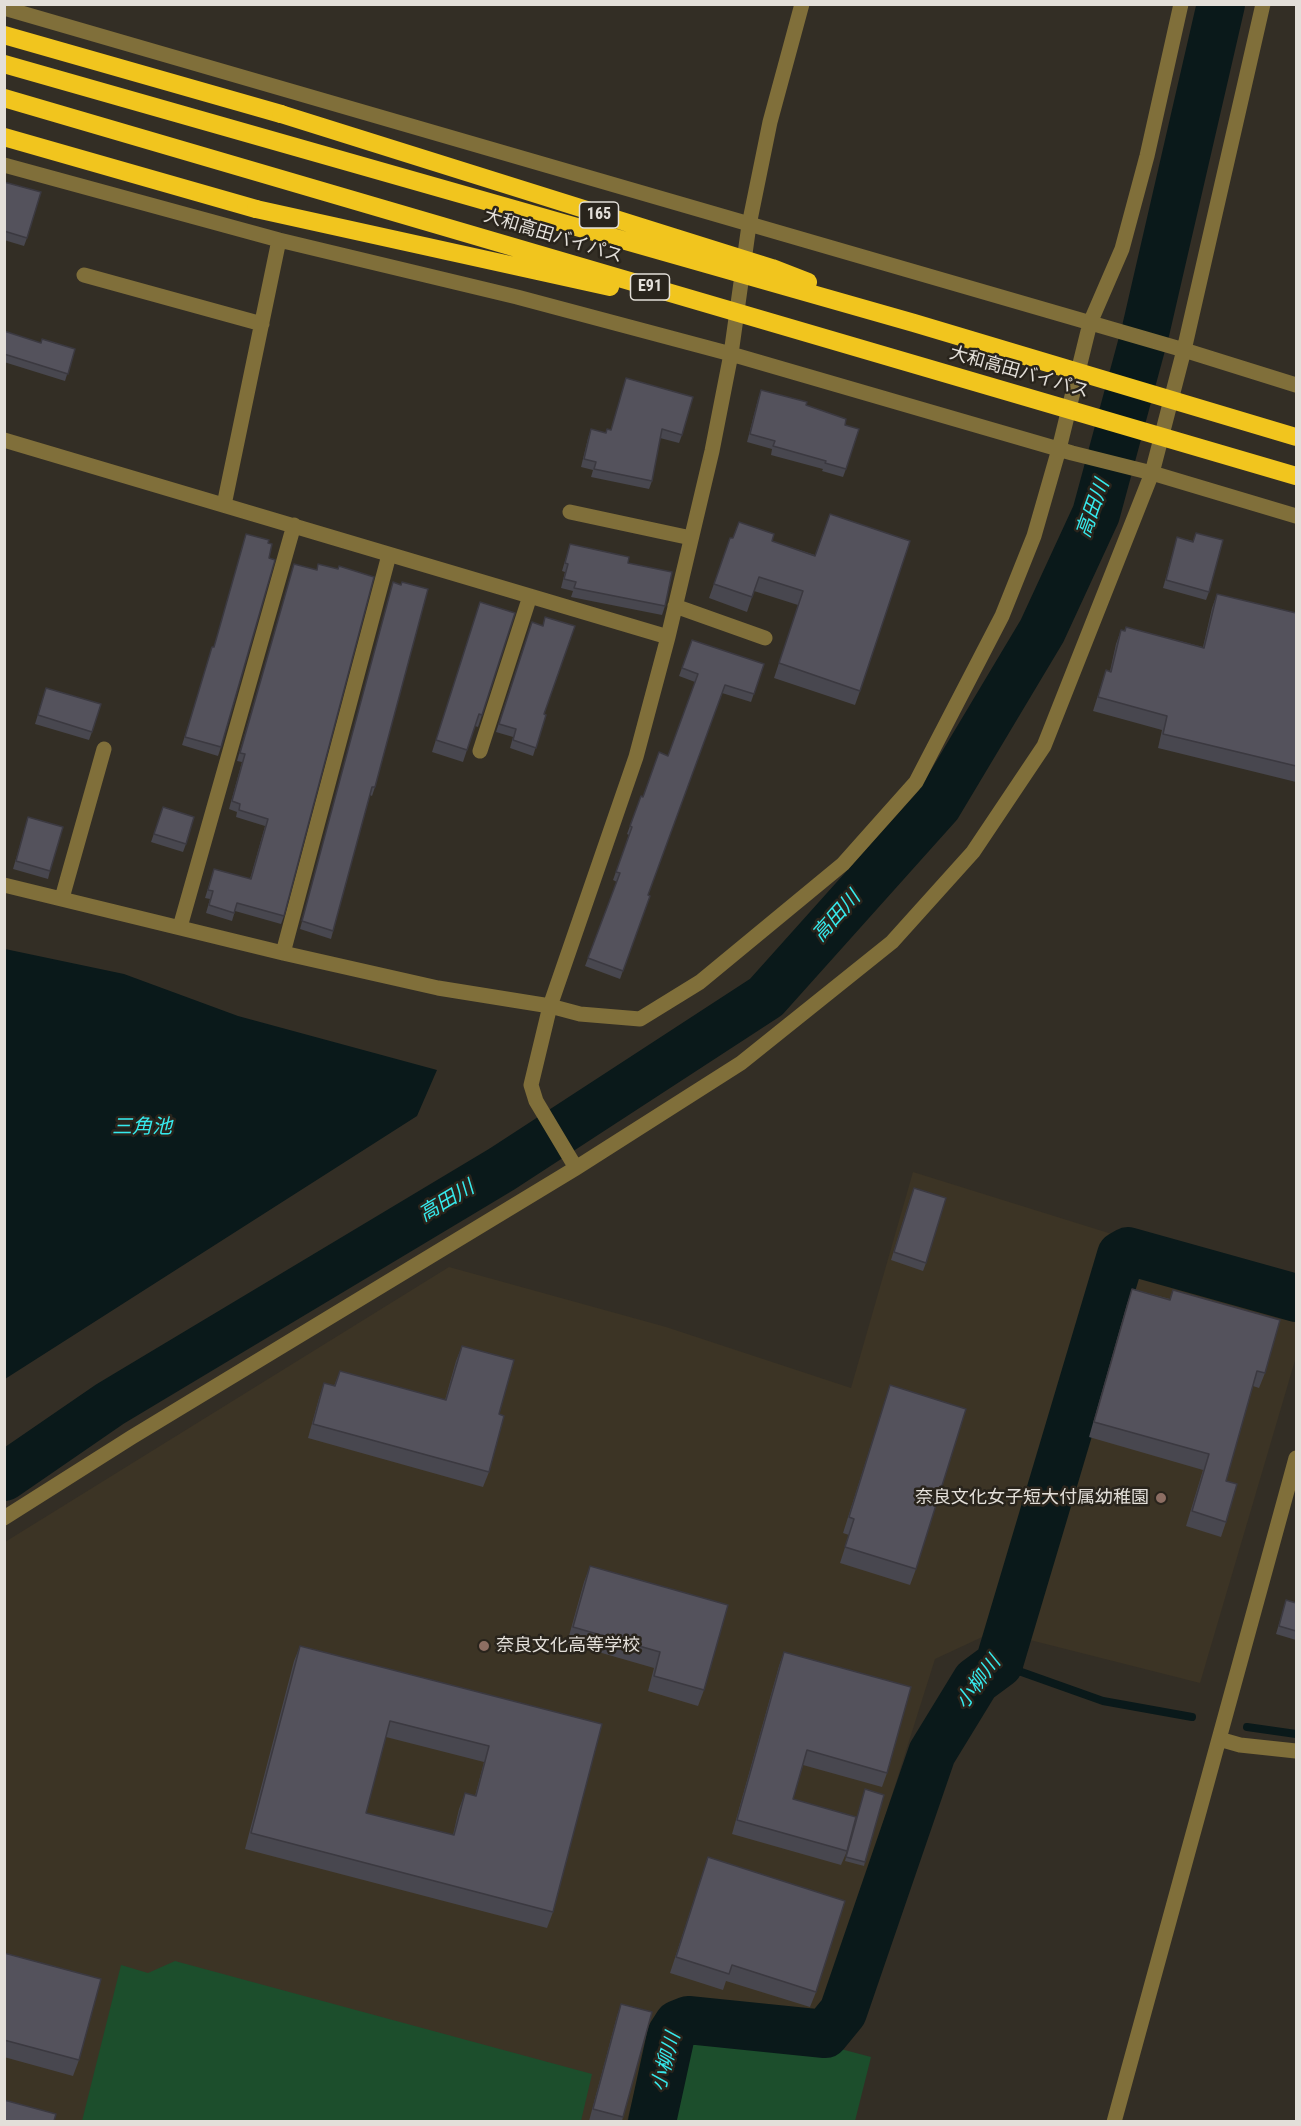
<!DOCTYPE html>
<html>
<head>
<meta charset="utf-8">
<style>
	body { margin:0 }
	#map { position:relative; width:1301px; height:2126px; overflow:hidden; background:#332e25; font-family:"Roboto Condensed",sans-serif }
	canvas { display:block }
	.frame { position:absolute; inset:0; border:6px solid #e3dfd9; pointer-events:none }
</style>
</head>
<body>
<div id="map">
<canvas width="1301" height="2126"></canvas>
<div class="frame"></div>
</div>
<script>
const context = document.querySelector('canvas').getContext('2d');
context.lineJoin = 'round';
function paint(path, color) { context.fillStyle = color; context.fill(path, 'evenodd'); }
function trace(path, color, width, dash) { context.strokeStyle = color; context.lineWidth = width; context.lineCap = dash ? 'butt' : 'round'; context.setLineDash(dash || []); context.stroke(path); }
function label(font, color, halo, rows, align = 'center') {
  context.font = font + ' "Roboto Condensed","Noto Sans JP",sans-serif'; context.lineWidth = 5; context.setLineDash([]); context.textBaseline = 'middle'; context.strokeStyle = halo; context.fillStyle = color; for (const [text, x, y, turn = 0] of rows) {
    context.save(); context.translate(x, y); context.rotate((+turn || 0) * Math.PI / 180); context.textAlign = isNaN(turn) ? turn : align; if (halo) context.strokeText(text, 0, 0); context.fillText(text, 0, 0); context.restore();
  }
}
paint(new Path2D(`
	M913,1172L1115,1235L993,1632L935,1659L819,2026L697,2001L671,2006L653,2022L627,2121L5,2122V1542L449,1267L666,1327L851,1388Z
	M1134,1268L1296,1313V1357L1200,1683L1026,1639Z`), '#3c3425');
paint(new Path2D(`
	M175,1961L592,2074L581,2121H82L121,1965L148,1973Z
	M695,2028L822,2044L871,2057L855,2121H662L681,2033Z`), '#1c4e2c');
paint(new Path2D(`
	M5,949L124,974L238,1016L437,1070L417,1116L5,1379Z`), '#0a191a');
trace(new Path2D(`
	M999,1664L1103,1701L1192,1717
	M1247,1727L1296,1734`), '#0a191a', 8);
trace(new Path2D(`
	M4,1477L110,1404L502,1169L766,997L938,805L1042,631L1096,514L1146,329L1221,4
	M652,2122L671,2035L678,2024L688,2020L825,2034L843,2012L932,1753L976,1681L999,1664L1121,1255L1128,1251L1296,1298`), '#0a191a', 48);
trace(new Path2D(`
	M4,8L1184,350L1296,385
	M4,165L279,240L517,297L731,354L1072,453L1152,473L1296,516
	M84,275L262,324
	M4,440L668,637
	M224,505L279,240
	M570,512L691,538
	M675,606L765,638
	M480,751L530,596
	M4,885L283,953L438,988L550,1006L580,1014L640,1019L700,982L843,864L916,782L1002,616L1034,536L1059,449L1090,323L1122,249L1147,156L1181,4
	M62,898L104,749
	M180,927L294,525
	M283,953L389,555
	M576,1168L536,1101L531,1085L550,1006L636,757L668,637L712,451L731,354L749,225L770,122L802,4
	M4,1518L132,1437L576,1168L741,1063L892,942L973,852L1044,746L1152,473L1184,350L1263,4
	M1219,1739L1240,1745L1296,1751
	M1114,2122L1296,1458`), '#806f3a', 15);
trace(new Path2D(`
	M4,35L281,114
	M4,137L256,209`), '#f1c51e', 18);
trace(new Path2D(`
	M4,64L914,323L1296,437
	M4,98L1296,476
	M281,114L772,268L808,282
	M256,209L610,287`), '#f1c51e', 18);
paint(new Path2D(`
	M4,182L27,238L24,246L4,240Z
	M4,331L41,343L75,349L65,381L4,362Z
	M626,378L682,435L679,443L660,438L652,481L649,489L591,477L593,470L581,467L588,438L591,429L606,433L607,429H611Z
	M761,390L806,405L845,425L846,469L843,477L822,471L823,469L771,455L772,449L747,442L758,399Z
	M1196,533L1209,592L1206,600L1163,588L1177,537L1193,541Z
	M246,534L221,747L218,756L182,745L210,655L212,647H214Z
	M730,538L772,541L815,555L860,691L855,705L774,678L798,605L754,591L747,612L709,598Z
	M570,544L628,563L665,606L662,615L571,597L573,591L561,588L565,572L562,571Z
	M294,564L284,916L281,924L235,911L232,921L206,913L210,899L205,898L214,869L250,879L265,826L236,817L237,812L229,809L242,762L237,761Z
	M393,582L375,787L372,796L370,795L331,939L300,929Z
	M1217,594L1296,613V782L1158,748L1162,730L1093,711L1106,670L1110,671L1116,644L1121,630L1124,631L1126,627L1203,647L1212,608Z
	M480,602L482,715L478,727L475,726L463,762L432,752Z
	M532,622L544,714L546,715L533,756L510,748L513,737L496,732Z
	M692,640L764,664L751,702L722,693L648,895L650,896L620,979L585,966L617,882L613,880L629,835L627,834L641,796L643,797L668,756L695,682L679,676Z
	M46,688L92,732L89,740L35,724Z
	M160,816L186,844L183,852L151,842Z
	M28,817L50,871L48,879L13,869Z
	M911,1196L926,1263L923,1271L891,1260Z
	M1132,1289L1170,1299L1173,1290L1265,1373L1259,1388L1253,1386L1226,1481V1522L1221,1537L1186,1526L1203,1470L1089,1437L1127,1304Z
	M462,1346L499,1414L489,1472L483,1487L308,1438L319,1398L324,1383L334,1386L340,1371L445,1400L456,1361Z
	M890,1385L916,1569L910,1585L840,1563L849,1535L843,1533Z
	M590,1566L704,1690L698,1706L648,1691L654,1668L567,1643L584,1582Z
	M1286,1600L1296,1603V1640L1276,1634Z
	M300,1646L602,1724L553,1912L547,1928L245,1849L294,1661ZM386,1737L484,1762L475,1796L465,1793L459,1809L453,1835L366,1813Z
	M784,1652L887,1773L882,1787L803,1765L793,1799L847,1851L841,1865L732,1834L779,1666Z
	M864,1793L865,1862L864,1866L845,1861Z
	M708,1857L816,1992L810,2007L726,1981L723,1990L670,1973Z
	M4,1953L79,2060L73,2076L4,2057Z
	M621,2004L623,2117L622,2121H589L617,2016Z`), '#48474f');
const building = new Path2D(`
	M4,182L41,192L27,238L4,231Z
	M4,331L41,343L42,339L75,349L68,374L4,354Z
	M626,378L693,397L682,435L662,429L652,481L594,469L596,462L584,459L591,429L606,433L607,429L611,430Z
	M761,390L807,402L806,405L846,419L845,425L859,429L846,469L825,463L826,461L773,446L775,441L750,434Z
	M830,514L910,541L860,691L779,663L803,591L759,577L752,597L714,584L730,538H733L739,522L774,534L772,541L815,556Z
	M1196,533L1223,540L1209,592L1166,580L1177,537L1193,542Z
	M246,534L269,540L268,543L272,544L269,558L275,560L221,747L185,737L212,647H214Z
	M570,544L629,557L628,563L672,572L665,606L574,588L576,582L564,579L568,564L565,563Z
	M294,564L317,570L318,564L338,569L339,566L374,577L284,916L237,903L234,913L209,905L213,891L208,890L214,869L251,879L268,819L239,810L240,804L232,801L245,754L240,753Z
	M393,582L401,585L402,582L428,589L375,787H372L333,931L302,921Z
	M1217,594L1296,613V766L1163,734L1167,716L1098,697L1106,670L1111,672L1121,630L1125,631L1126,627L1204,648Z
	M480,602L515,613L482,715L479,714L467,750L436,740Z
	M545,617L575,626L544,714L546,715L536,748L513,740L516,729L499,724L532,622L543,626Z
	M692,640L764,664L754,694L725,685L648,895L650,896L623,971L588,958L620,873L616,872L632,827L630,826L641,796L643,797L659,752L668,756L698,674L682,668Z
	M46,688L101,704L92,732L38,715Z
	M163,807L194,817L186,844L154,834Z
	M28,817L63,827L50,871L16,861Z
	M914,1188L946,1198L926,1263L894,1252Z
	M1132,1289L1170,1300L1173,1290L1280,1320L1265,1373L1257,1371L1226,1481L1237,1484L1226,1522L1192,1511L1209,1454L1094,1422Z
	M462,1346L514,1360L499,1414L504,1416L489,1472L313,1424L324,1383L335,1386L340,1371L446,1400Z
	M890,1385L966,1409L916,1569L845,1547L854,1519L849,1517Z
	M590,1566L728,1605L704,1690L654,1676L660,1652L573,1627Z
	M1286,1600L1296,1603V1631L1279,1626Z
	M300,1646L602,1724L553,1912L251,1833ZM390,1721L489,1746L476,1796L465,1793L454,1835L366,1813Z
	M784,1652L911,1687L887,1773L807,1750L793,1799L856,1817L847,1851L737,1820Z
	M865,1789L884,1795L865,1862L846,1857Z
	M708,1857L845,1901L816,1992L732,1965L729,1974L676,1957Z
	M4,1953L101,1979L79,2060L4,2040Z
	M621,2004L652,2012L623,2117L593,2109Z
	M4,2100L56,2114L54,2121H4Z`);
paint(building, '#54525c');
trace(building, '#3b3940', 1.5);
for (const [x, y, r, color] of [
	[1161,1498,6,"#8d6e63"],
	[484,1646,6,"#8d6e63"]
]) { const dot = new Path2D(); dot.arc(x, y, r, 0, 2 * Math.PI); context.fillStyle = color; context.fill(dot); trace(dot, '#29241c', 2); }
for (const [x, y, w] of [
	[599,215,39],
	[650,287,39]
]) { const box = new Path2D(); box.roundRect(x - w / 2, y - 13, w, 26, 4.5); context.fillStyle = '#29241c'; context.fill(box); trace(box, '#e3dfd9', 1.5); }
label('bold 16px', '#e3dfd9', null, [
	["165",599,215],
	["E91",650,287]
]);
label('18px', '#e3dfd9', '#29241c', [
	["大和高田バイパス",553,237,17],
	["大和高田バイパス",1019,373,16]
]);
label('18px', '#e3dfd9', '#29241c', [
	["奈良文化女子短大付属幼稚園",1149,1498],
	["奈良文化高等学校",496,1646,"left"]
], 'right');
label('italic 20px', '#36eaed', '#29241c', [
	["高田川",1094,509,-70],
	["高田川",837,917,-48],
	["三角池",142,1128],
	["高田川",447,1202,-31],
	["小柳川",979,1683,-53],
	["小柳川",667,2062,-75]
]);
</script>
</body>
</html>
